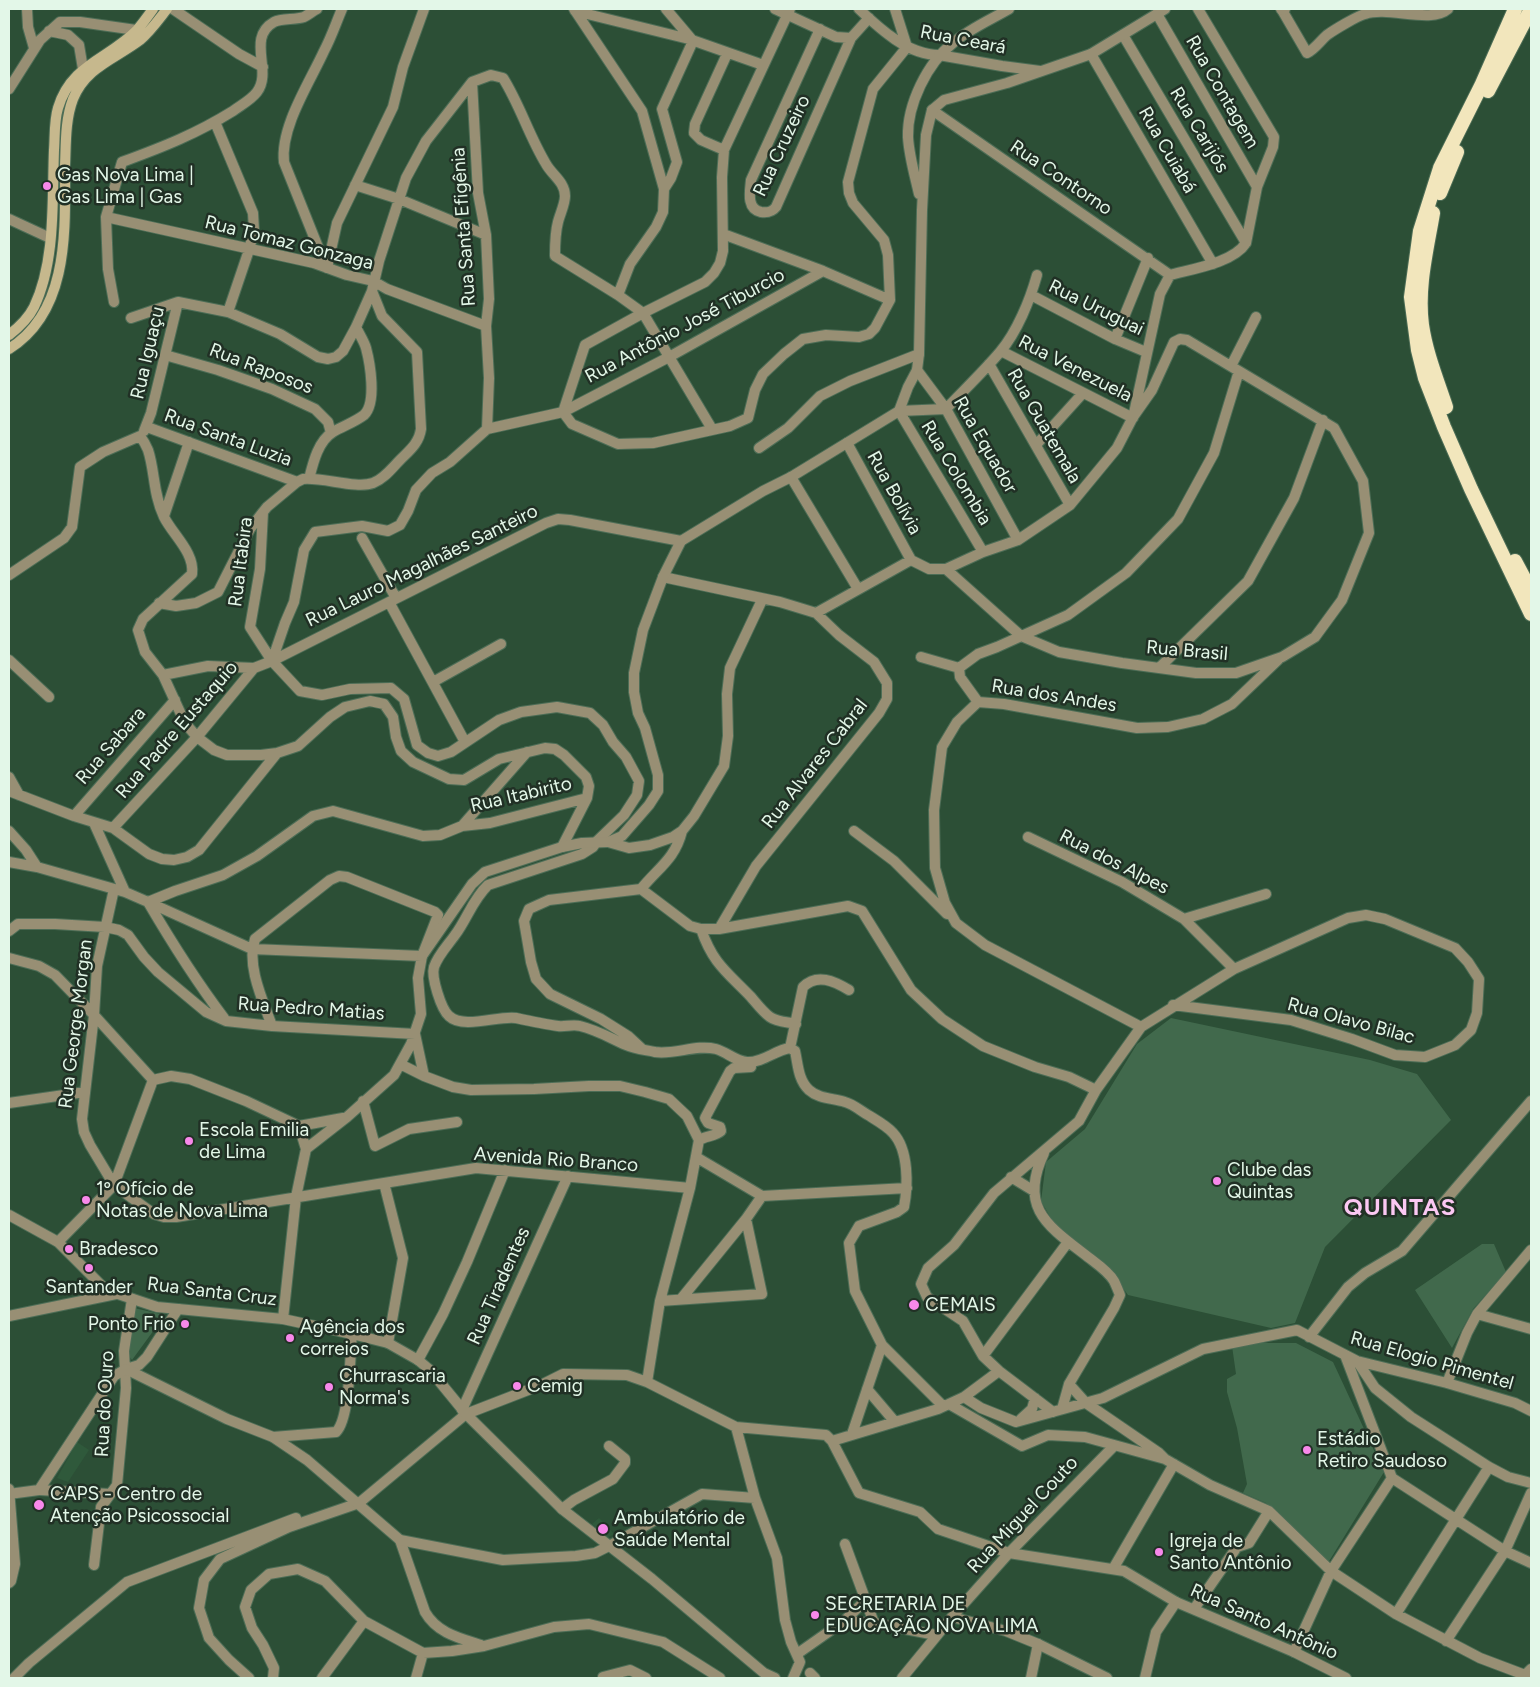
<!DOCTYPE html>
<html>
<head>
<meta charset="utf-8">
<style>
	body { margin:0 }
	#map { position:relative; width:1540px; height:1687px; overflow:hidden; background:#2c4f36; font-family:Figtree,sans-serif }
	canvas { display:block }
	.frame { position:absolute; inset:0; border:10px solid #e3f7e8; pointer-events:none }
</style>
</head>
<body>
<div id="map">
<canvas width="1540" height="1687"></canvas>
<div class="frame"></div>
</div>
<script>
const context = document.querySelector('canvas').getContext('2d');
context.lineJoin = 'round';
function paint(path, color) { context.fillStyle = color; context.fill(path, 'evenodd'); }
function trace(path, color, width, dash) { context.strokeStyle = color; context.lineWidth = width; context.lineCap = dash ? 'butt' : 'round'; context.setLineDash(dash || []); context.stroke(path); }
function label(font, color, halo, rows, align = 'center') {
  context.font = font + ' Figtree,sans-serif'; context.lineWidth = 5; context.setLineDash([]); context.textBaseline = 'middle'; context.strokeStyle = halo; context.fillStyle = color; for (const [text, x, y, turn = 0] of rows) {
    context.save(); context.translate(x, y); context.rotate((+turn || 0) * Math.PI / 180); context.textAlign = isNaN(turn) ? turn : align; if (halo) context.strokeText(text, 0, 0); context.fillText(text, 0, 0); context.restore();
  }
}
paint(new Path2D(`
	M77,1442L89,1450L68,1482L57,1478Z
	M599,1518L614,1534L607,1538L592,1524Z`), '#2f593b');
paint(new Path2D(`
	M1171,1018L1370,1060L1417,1074L1451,1120L1325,1247L1295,1323L1271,1328L1128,1295L1107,1266L1056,1227L1041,1201L1046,1162L1085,1129L1137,1044Z
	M1482,1244H1494L1506,1272L1473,1309L1452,1348L1415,1290Z
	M134,1308L165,1315L132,1360L129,1356Z
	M1255,1343H1296L1333,1362L1384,1472L1328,1563L1266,1503L1243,1493L1247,1484L1237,1428L1227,1392V1379L1236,1374L1232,1346Z`), '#41694c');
const minor = new Path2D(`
	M27,9L28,27L34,48
	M173,9L239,54L263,67
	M574,9L642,111L664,189L663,212L656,227L630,264L618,295L643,313L712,429
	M775,9L836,37L851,38
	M859,9C880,29 908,55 939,55
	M1282,10L1307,53C1315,49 1320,41 1327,35C1334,30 1357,16 1365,14C1388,6 1431,24 1448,9
	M575,11L689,39L763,65
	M1157,14L1257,187
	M820,29L751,180C750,191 746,209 761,212C768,213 772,212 776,207L851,38L869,18
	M49,31L68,35L79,45L83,69
	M1123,35L1246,243
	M1091,54L1213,264
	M472,82L478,193L486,235L489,299L486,326L489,378L487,429
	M9,89L40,40L60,22H80L136,30
	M932,110L1170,275
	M215,122L253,213L254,230L249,250L228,312
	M724,150L701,140L694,133L695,124L727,54
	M355,185L399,199L486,235
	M664,189L671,178L677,162L662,109L693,41L666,9
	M106,217L314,263L347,275L373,281L387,289L486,326
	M9,219L50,238
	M723,234L823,271L890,300
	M326,267L284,162C280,127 310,82 324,51C331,38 336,23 342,9
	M327,268L337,223L393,107L403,67L424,9
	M372,291L382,316L417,352L421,429C419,443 410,450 400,460C392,468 384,479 373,483C356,489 323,477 303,479L297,482L267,507L263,512L260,569L250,627L272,661L300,691L322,695L350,689L391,688L404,699L417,745L428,753L438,756L451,752L499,720L521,712L557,707L590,713L603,725L613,742L626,757L639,781L637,795L624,815L597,841L593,847L582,854L488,885C473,899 467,919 455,935C448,945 438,955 434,967C431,977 441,1009 449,1016C464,1030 499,1015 516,1018C530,1021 544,1024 558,1026C565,1027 573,1024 580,1026C597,1030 610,1038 626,1045C635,1049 646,1050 655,1052C675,1055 696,1044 716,1049C727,1052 735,1061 747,1062C763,1063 775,1050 790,1048L795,1051C798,1064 798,1080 809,1090C819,1099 832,1098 845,1102C853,1104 861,1111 868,1115C876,1120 887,1126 893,1133C909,1150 908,1186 904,1207L897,1212L859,1226L849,1243L855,1291L882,1345L943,1406
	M1031,295L1115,339L1146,352
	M114,302L108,269L106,217L122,162C163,147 196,134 233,111C241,105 251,100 257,92C273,71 246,38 274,22C282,18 295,20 304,17C308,15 313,11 317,9
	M178,302L228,312L280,334L318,357L328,359L336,357L343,351L356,327L372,291L379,261L406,178L426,141L472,82L491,75L503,78C520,105 529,136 546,164C552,175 565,182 565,196C565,204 560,214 558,222C555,233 555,244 555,256L618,295
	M131,318L178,302
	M1115,339L1148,258
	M1001,351L1133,418
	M165,355L218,370L272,389L315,409L328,422L331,433
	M989,364L1070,505
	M1231,366L1256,317
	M917,370L946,409L1018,540
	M946,409L899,411L983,552
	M946,409C964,390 983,372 1000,352C1017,332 1030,300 1037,275
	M563,412L572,424L618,444L653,443L730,426L748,418L755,390L763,374L784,354L803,339L826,335L859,337L869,334L875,328L890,300L888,255L884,240L853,203L849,193L848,182L873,89L907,47L895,9
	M563,412L585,345L643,313L705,282L714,273L720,263L723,251L722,177L724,150L790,9
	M1134,413L1160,294L1170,275C1192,269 1233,263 1246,243L1257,187L1273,147L1274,137L1198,9
	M147,427L297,482
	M144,431L151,413L178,302
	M140,436C143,440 146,445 148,450C155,471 153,494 164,517C173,535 195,553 192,574L143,619L138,630L145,652L163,675L185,723L197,737L214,750L227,755H261L277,753L298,746L330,717L345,707L370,701L384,704L393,717L396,737L401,751L413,762L449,779L464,780L499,759L545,748L555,749L564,755L586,777L589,786L587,798L562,847
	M847,443L911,560L929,569H946L983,552L1018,540L1070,505L1117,448L1133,417L1152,390L1174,342L1180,339L1187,340L1334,428L1363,481L1369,533L1342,600L1315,637L1282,657L1236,673H1196L1122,663L1059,652L1021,636L946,569
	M1036,445L1083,393
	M759,448L788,428L820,396L850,381L919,354
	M791,477L858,589
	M309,479C313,463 318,441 333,432C343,426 355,422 364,415C377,403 370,363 366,348C364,341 359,334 356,327
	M164,516L189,442
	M362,538L396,598
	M9,575L64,538L72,527L80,467L103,452L140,436
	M663,577L780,602L816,613L839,635L874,662L887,683V699L879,713L756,866L719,929
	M389,602L465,742
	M159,603L176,606L196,603L218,592L250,529L263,512
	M816,613L911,560
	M921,657L959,668
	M9,660L49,697
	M272,661L285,623L294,602L304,550L315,532L362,526L388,531L400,525L408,511L416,490L432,473L450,462L487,429L563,412L669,357L823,271
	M1160,667L1248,581L1294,498L1323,420
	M163,675L208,666L254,668
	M433,682L501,644
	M978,702L960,677L959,668L978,654L997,647L1068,615L1126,573L1178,519L1214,453L1239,371
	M9,777L19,795
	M9,791L74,816L113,828L149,854L162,859L174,860L187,857L199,850L277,753
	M74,816L175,700
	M94,823L125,892
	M462,826L490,823L587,798
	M113,828L197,737L254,668L272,661L546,523L558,519L570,520L681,541
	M9,831L26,850L37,867
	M682,831C675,859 659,867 641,889L690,926L701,929H719L848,906L862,911L911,990L942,1019L983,1046L1035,1067L1069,1077L1096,1090
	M854,831L894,861L947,914
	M1028,837L1122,882L1184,919L1234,969
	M608,842L629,848L650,845L673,837L682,831L694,816L724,766L728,736L727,694L730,668L762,600
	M9,862L37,867L125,892L148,902L175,891L223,875L257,856L313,816L333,811L423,836L440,835L462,826L527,752
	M114,889L97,966L94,1015L82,1119L84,1132L90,1145L114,1185L154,1214L164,1217H176L476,1168L690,1188
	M641,889L549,900L529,909L524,921L531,962L536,979L550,994L601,1019L628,1036L642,1049
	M148,902L252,949L422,956
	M148,902C172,943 196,981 224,1018
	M1184,919L1266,894
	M701,929C713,964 727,972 751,997C757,1004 763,1012 770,1017C777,1022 788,1022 796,1024
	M9,931L18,924H55L105,927L119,930L128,935L144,957L158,972L206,1012L226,1021L272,1026L415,1034L424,1076
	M9,958L39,966L55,975L94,1015L153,1080
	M272,1026C263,1001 246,965 255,939L330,880L339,876L347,877L435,912L438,915L422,956L418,978L421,1014L411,1044L394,1075L347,1117L306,1149
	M1141,1027L985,945L956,923L945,903L935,868L934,810L942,747L957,722L978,702L1004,704L1137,728L1168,727L1203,719L1232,704L1278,660
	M790,1048L803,987C817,973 834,981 849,990
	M400,1064L424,1076L453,1087L471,1090L534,1089L589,1086H620L645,1092L669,1099L687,1116L699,1140L690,1188L660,1301L647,1382
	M363,1101L375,1146L409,1129L457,1122
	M9,1103L85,1092
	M699,1140C706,1136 716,1136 721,1131L720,1127L708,1123L705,1118L730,1071L734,1068L751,1067
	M1044,1153C1018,1208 1048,1226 1088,1257C1097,1264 1108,1271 1114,1281C1116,1285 1118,1290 1120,1295L1114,1308L1069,1384L1062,1409
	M696,1157L762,1196L907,1188
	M1011,1177L1034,1191
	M384,1183L403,1258L388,1343
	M58,1242L114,1185L153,1080L171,1076L190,1079L246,1101L299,1126L343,1118
	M681,1299L746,1219L762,1196
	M660,1301L762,1294L746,1219
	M1477,1314L1531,1329
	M9,1316L116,1294
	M283,1319L296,1197L306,1149L299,1126
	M1309,1337L1348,1287L1365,1273L1402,1251L1531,1101
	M1345,1355L1392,1478
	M983,1356L1068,1242
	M418,1360L443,1314L467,1262L505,1170
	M1357,1361L1375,1388L1411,1417L1489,1467L1508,1477L1531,1483
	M126,1369L139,1365L147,1357L178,1309
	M1447,1383L1467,1333L1477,1314L1531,1250
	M1069,1384L1086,1403L1159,1453L1165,1459L1210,1485L1269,1511L1331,1571L1396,1614L1480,1658L1525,1675L1531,1669
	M867,1389L895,1422
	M964,1397L981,1408L1016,1422L1103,1398L1203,1349L1297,1330L1357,1361L1447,1383L1515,1403L1531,1411
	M949,1404L1022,1446L1048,1435L1085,1437L1165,1459
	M462,1410L568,1176
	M1053,1412L999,1371L983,1356L963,1321L927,1297L921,1284L928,1268L954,1245L994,1193L1079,1121L1096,1090L1141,1027L1234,969L1348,918L1366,915L1385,919L1455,948L1468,962L1479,979L1477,1013L1471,1030L1455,1045L1425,1057L1395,1055L1352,1039L1291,1020L1173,1005
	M1021,1419L1032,1409L1035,1398
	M736,1427L755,1498L777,1558L785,1620L791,1642L800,1662L793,1678
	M852,1434L882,1345
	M273,1437L336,1432C350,1419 350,1354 352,1334
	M832,1441L938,1409L964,1397L999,1371
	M1392,1478L1505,1551L1531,1563
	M9,1489L15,1564L11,1581L9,1583
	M39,1490L110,1494
	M562,1509L574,1500L613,1479L625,1463V1459L609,1446
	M400,1540L425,1612C437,1633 459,1638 481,1645
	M845,1544L874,1623
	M609,1546L702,1494L755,1498
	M94,1565L101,1507L117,1485L126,1388L124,1351L132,1299
	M1113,1569L1174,1464
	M1194,1609L1237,1547L1249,1543L1269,1511
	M1396,1614L1489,1467
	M844,1621L866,1600
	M1446,1641L1505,1551L1531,1493
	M1294,1652L1331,1571L1392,1478
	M797,1654L844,1621L874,1623L936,1635
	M810,1673L815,1678
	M14,1678L29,1663L127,1582L296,1518
	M249,1678L229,1660L209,1638L199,1608L204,1580L220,1559L289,1527L359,1503L466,1414L541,1385L563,1374L627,1375L647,1382L736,1427L826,1435L832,1441L859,1493L920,1512L938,1529L1009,1553L1114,1446
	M273,1678L274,1668L263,1645L252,1628L245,1607L251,1590L269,1574L298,1569L325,1581L364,1621L423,1653L452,1651L484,1646L554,1627L589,1624L663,1642L720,1678
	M322,1678L364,1621
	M416,1678L423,1653
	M603,1678V1677L630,1670L646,1678
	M1031,1678L1038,1644
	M1145,1678L1156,1632L1176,1602`);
const tertiary = new Path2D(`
	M1281,9L1282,10L1285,9
	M939,55L1002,66L1040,71
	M919,194C915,176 909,156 908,137C907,105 927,63 953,43C969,29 990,20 1009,9
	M422,956L472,884L485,872L562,847L582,843L608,842L622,836L649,805L658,791V775L645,728L638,713L634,692V673L643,630L663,577L681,541L763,491L791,477L899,411L908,387L917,370L919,354L922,210L926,135L932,110L944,100L1007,83L1091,54L1165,9
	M9,1215L58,1242L106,1290L157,1307L283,1319L352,1334L388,1343L418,1360L430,1370L466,1414L562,1509L652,1579L764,1673L775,1678
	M9,1494L39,1490L114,1376L126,1369L227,1419L273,1437L307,1460L400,1540L503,1560L576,1556L595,1553L609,1546
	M952,1617L1006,1631L1038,1644L1107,1678
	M902,1678L952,1617L1009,1553L1124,1571L1176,1602L1294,1652L1346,1678`);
const secondary = new Path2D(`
	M9,335C18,328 28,319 34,307C56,261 52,200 54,150C55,137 54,121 58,108C71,64 109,59 137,30C143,23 148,16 153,9
	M9,349C70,311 65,229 65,166C66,144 65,120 73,99C86,67 115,59 140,40C150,32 159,19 167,9`);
const trunk = new Path2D(`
	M1515,9L1481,86L1440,168L1420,231L1411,297L1418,350L1425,378L1444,427L1471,489L1531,614
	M1488,91L1531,9
	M1440,193L1457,152
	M1433,213C1427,249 1417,287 1422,325C1426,353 1437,380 1446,407
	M1515,561L1531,591`);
trace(minor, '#4d6d56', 12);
trace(tertiary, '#4d6d56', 12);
trace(secondary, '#4d6d56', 12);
trace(trunk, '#4d6d56', 16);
trace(minor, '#988f74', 10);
trace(tertiary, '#988f74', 10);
trace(secondary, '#c6b88d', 10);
trace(trunk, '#f2e6bc', 14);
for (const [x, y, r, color] of [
	[47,186,5,"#f888ea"],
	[189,1141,5,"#f888ea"],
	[1217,1181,5,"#f888ea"],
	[86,1200,5,"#f888ea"],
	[69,1249,5,"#f888ea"],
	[89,1268,5,"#f888ea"],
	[914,1305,6,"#f888ea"],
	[185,1324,5,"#f888ea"],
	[290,1338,5,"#f888ea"],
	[517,1386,5,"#f888ea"],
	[329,1387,5,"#f888ea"],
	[1307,1450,5,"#f888ea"],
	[39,1505,6,"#f888ea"],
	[603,1529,6,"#f888ea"],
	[1159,1552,5,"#f888ea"],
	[815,1615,5,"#f888ea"]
]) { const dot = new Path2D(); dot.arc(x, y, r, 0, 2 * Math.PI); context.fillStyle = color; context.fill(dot); trace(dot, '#213025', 2); }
label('19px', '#e3f7e8', '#213025', [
	["Rua Ceará",963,40,11],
	["Rua Contagem",1222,92,60],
	["Rua Carijós",1199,130,59],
	["Rua Cruzeiro",782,146,-65],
	["Rua Cuiabá",1167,150,60],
	["Rua Contorno",1061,178,34],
	["Rua Santa Efigênia",464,227,-94],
	["Rua Tomaz Gonzaga",289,243,14],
	["Rua Uruguai",1096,308,26],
	["Rua Antônio José Tiburcio",685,326,-28],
	["Rua Iguaçu",148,353,-77],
	["Rua Raposos",261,369,21],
	["Rua Venezuela",1075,369,27],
	["Rua Guatemala",1044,426,60],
	["Rua Santa Luzia",228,438,20],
	["Rua Equador",985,445,60],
	["Rua Colombia",956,473,59],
	["Rua Bolívia",894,493,61],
	["Rua Itabira",241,562,-83],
	["Rua Lauro Magalhães Santeiro",422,566,-26],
	["Rua Brasil",1187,651,5],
	["Rua dos Andes",1054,696,9],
	["Rua Padre Eustaquio",177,730,-49],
	["Rua Sabara",111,746,-49],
	["Rua Alvares Cabral",815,764,-52],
	["Rua Itabirito",521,795,-13],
	["Rua dos Alpes",1114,862,27],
	["Rua Pedro Matias",311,1009,4],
	["Rua Olavo Bilac",1351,1021,15],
	["Rua George Morgan",76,1024,-83],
	["Avenida Rio Branco",556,1160,4],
	["Rua Tiradentes",499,1286,-66],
	["Rua Santa Cruz",212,1292,7],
	["Rua Elogio Pimentel",1432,1361,16],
	["Rua do Ouro",105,1404,-87],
	["Rua Miguel Couto",1023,1515,-47],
	["Rua Santo Antônio",1264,1622,24]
]);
label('19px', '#e3f7e8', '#213025', [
	["Gas Nova Lima |",57,175],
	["Gas Lima | Gas",57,197],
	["Escola Emilia",199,1130],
	["de Lima",199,1152],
	["Clube das",1227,1170],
	["Quintas",1227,1192],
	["1º Ofício de",96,1189],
	["Notas de Nova Lima",96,1211],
	["Bradesco",79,1249],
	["Santander",89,1287,"center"],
	["CEMAIS",925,1305],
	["Ponto Frio",175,1324,"right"],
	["Agência dos",300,1327],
	["correios",300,1349],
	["Churrascaria",339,1376],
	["Norma's",339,1398],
	["Cemig",527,1386],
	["Estádio",1317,1439],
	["Retiro Saudoso",1317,1461],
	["CAPS - Centro de",50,1494],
	["Atenção Psicossocial",50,1516],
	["Ambulatório de",614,1518],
	["Saúde Mental",614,1540],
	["Igreja de",1169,1541],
	["Santo Antônio",1169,1563],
	["SECRETARIA DE",825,1604],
	["EDUCAÇÃO NOVA LIMA",825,1626]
], 'left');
context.letterSpacing = '1px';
label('bold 24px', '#fbc8f3', '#213025', [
	["QUINTAS",1400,1208]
]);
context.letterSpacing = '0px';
</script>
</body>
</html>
